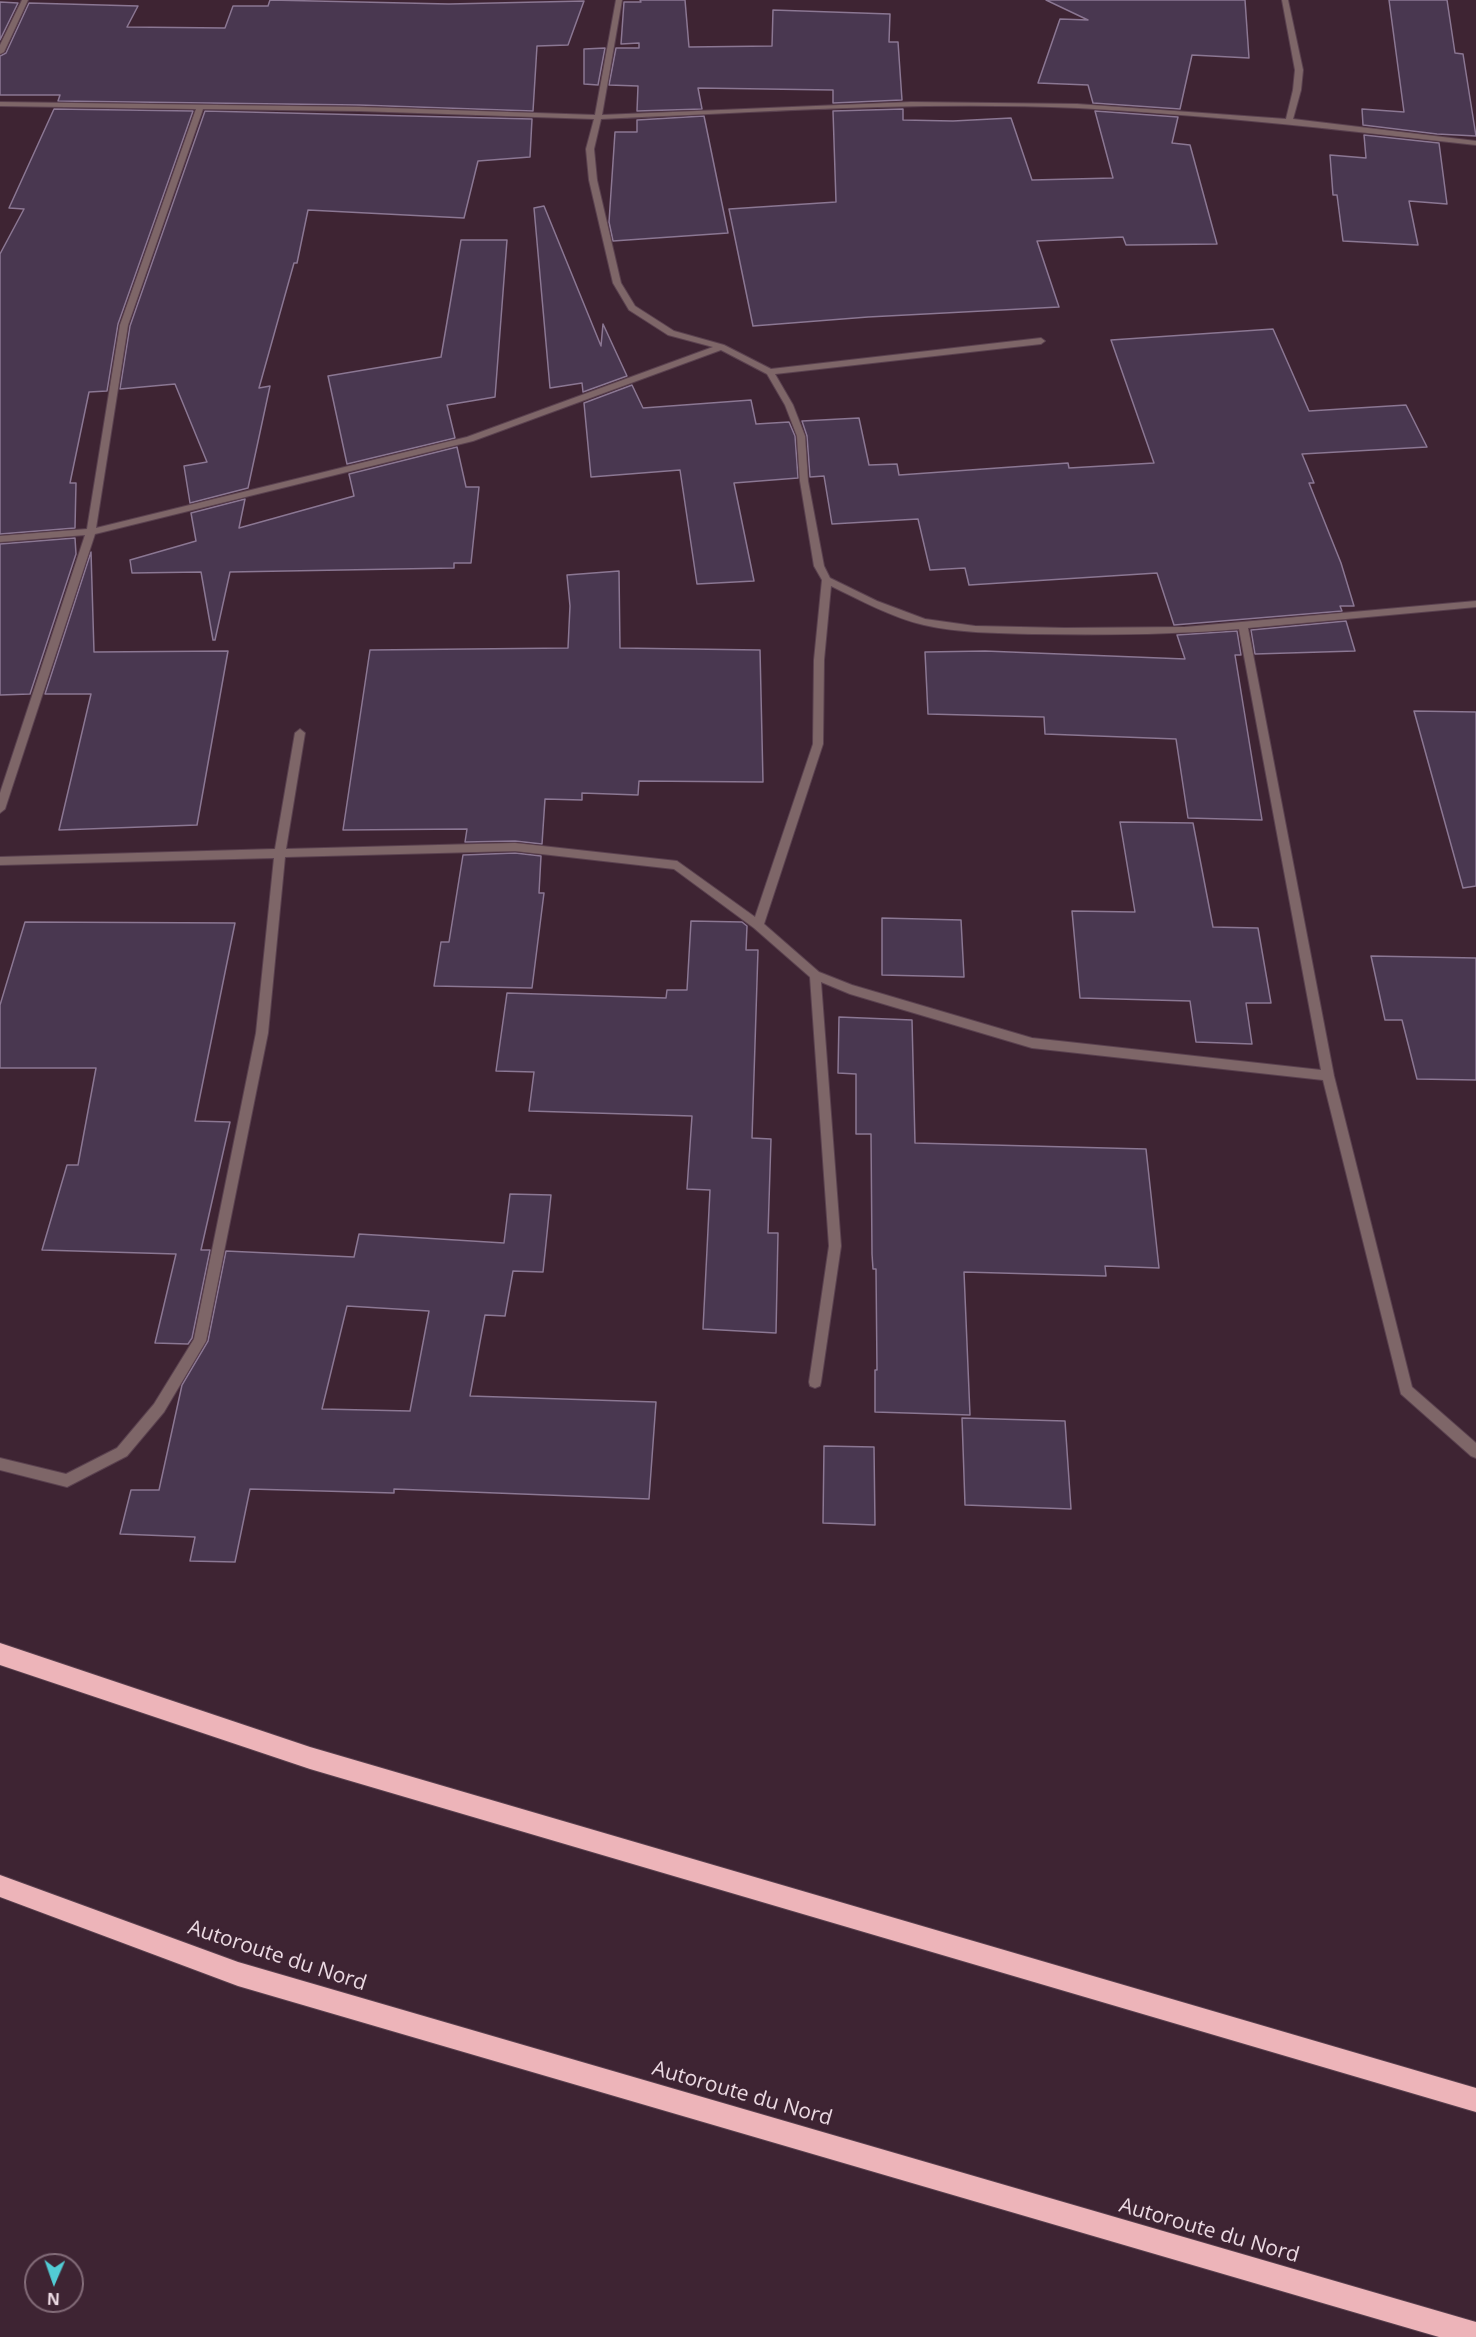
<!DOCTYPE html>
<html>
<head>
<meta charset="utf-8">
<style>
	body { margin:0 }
	#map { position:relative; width:1476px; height:2337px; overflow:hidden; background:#3e2433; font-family:"Open Sans",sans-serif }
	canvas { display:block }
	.north { position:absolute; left:24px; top:2253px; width:60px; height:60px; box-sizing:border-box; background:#3e2433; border:2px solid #836c79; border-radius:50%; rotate:182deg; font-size:16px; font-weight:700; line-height:24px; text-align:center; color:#ebd9e2 }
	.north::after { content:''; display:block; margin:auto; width:21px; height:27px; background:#52ccd5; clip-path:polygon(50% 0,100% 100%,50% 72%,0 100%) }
</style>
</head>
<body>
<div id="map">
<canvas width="1476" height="2337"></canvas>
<div class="north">N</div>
</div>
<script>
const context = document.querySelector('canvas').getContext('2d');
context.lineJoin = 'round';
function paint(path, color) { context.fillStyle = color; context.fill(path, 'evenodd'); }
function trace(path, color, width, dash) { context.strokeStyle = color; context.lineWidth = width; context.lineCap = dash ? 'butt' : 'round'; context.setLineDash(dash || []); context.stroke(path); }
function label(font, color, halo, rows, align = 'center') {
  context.font = font + ' "Open Sans",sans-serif'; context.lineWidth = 4.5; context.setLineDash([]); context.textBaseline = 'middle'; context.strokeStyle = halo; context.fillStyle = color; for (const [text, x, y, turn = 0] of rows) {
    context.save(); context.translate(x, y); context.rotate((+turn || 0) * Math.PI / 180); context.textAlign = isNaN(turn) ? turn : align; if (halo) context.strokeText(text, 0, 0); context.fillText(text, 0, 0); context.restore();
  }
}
const building = new Path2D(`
	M270,0L449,4L584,1L568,45L537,46L533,111L359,105L58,101L60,95H0V56L6,53L29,3L138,6L127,27L225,28L233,6H268Z
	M640,0H685L689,47L772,46L773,10L890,14L889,42H898L902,100L833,103V90L698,88L702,109L637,111L638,86L609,85L616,48H639V43L621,44L624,2H641Z
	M1046,0H1245L1249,58L1192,55L1180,109L1093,103L1088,85L1038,83L1060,19L1088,20Z
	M1389,0H1447L1455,53L1463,54L1476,136L1437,134L1363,125L1362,109L1404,112Z
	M0,2L18,3L0,40Z
	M605,48L598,85L584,84V49Z
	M54,109L193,111L118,324L107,391L89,392L70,483H76L75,528L0,534V254L24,209L9,208Z
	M903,109V120L953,121L1011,118L1032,180L1113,178L1095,111L1178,117L1172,143L1190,145L1217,244L1126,245L1123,237L1037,241L1059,307L868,317L753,326L729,209L836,202L833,111Z
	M205,111L532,119L530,157L478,161L464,218L308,210L297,263H294L259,388L270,386L248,488L190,503L184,466L207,462L175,384L120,389L130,326Z
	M704,116L728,233L613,241L609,222L615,132H637V120Z
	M1364,135L1439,143L1447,204L1409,201L1418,245L1343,241L1337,195H1333L1330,155L1366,158Z
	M544,206L601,346L603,324L627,376L583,392L582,383L550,388L534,208Z
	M461,240H507L495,397L447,405L455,438L347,464L328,376L441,357Z
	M1273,329L1309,411L1406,405L1427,447L1302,454L1314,483H1309L1341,563L1354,606H1340L1342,611L1174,625L1157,573L969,585L965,568L930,570L918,519L832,524L824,476L810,477L807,436L802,421L859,418L869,465L897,464L899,475L1068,463L1069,468L1154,463L1111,340Z
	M632,385L643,408L751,400L756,424L789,422L795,436L798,478L734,483L754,581L697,584L680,470L591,477L584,403Z
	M457,447L466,487H479L471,563H454V568L230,572L215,640H213L201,572L132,573L130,560L196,541L191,513L245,499L239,528L354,496L349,474Z
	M75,538L76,554L30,694L0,695V544Z
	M91,552L94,652L228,651L197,825L59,830L91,694H45Z
	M619,571L620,648L760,650L763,782L639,781L638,795L582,793V800L545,799L542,844L515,841L465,842L467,829L343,830L370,650L568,648L570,606L567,575Z
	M1346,621L1355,651L1255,654L1251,630Z
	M1237,631L1241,655H1235L1262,820L1188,818L1176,739L1045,734L1044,717L928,714L925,652L985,651L1185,659L1177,635Z
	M1414,711L1476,712V886L1463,888Z
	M1120,822L1193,823L1213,927L1258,928L1271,1003H1246L1252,1044L1196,1042L1190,1001L1080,998L1072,911L1135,912Z
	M515,853L541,856L539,893H544L532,988L434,986L441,942H449L463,855Z
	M882,918L961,920L964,977L882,975Z
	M691,921L742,922L747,926L746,950H758L752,1138L771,1139L768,1233H778L776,1333L703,1329L710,1190L687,1189L692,1116L529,1111L534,1072L496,1071L507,993L666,998L667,990H687Z
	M25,922L235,923L195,1121L230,1122L201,1250H210L192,1338L188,1344L155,1343L176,1254L42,1250L67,1165H78L96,1068H0V1005Z
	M1371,956L1476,958V1080L1417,1079L1402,1020H1385Z
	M839,1017L912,1020L915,1143L1146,1149L1159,1268L1105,1266L1106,1276L964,1272L970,1415L875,1412V1370H877L876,1269H873L872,1254L871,1134H856V1074L838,1073Z
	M510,1194L551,1195L543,1272L513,1271L505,1316L485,1315L470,1396L656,1402L649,1499L394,1489V1493L250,1489L235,1562L190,1561L195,1537L120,1534L131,1490H159L182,1385L208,1341L226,1251L354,1257L359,1234L504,1243ZM347,1306L429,1311L410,1411L322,1409Z
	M962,1418L1065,1421L1071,1509L965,1505Z
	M824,1446L874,1447L875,1525L823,1523Z`);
paint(building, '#493750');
trace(building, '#8b7793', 1.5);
const minor = new Path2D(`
	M22,0H28L4,52L0,54V45Z
	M616,0H622L602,115L911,102L1077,104L1286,119L1293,90L1295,70L1282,0H1288L1303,70L1301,90L1293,119L1476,141V145C1344,130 1211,115 1078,108C919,101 760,112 601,119L594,149L597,180L621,283L635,306L674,331L724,345L771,369L1041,338L1045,341L1041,344L775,374L793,405L805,436L808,481L824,566L830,578L877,601L925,619L975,626L1065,628L1185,627L1476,601V607L1248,628L1334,1076L1412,1387L1476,1443V1458L1471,1456L1401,1394L1400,1390L1323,1080L1032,1048L850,994L821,982L841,1246L821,1382L820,1386L815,1388L810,1386L809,1382L829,1246L810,977L754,928L674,869L515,851L285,857L268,1033L206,1341L164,1412L127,1456L67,1487L0,1470V1458L66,1474L117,1448L154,1404L194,1339L256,1033L274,858L0,865V857L275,849L295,733L300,729L305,733L286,849L515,843L677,861L755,917L813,744L814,660L822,580L814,566L800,481L797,436L785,405L767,374L721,350L473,441L95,534L5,809L0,813V793L85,535L0,542V536L87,529L120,325L196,109L0,106V102L359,107L595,115ZM203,109L359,111L594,119L586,149L589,180L613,283L629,310L668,335L713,347L467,437L96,528L128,325ZM831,586C860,600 893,618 924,625C959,633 997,633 1033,634C1102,635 1170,635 1239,629L1321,1070L1032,1038L852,985L819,972L764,924L823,744L824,660Z`);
const motorway = new Path2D(`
	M0,1643L310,1747L1476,2088V2112L310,1769L0,1665Z
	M0,1875L238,1962L1476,2322V2337H1439L238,1986L0,1897Z`);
trace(minor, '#5a414f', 2);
trace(motorway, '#5a414f', 2);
paint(minor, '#7e6668');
paint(motorway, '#edb4b9');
label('21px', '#ebd9e2', '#3e2433', [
	["Autoroute du Nord",277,1956,18],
	["Autoroute du Nord",742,2094,16],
	["Autoroute du Nord",1209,2231,16]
]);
</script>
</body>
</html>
